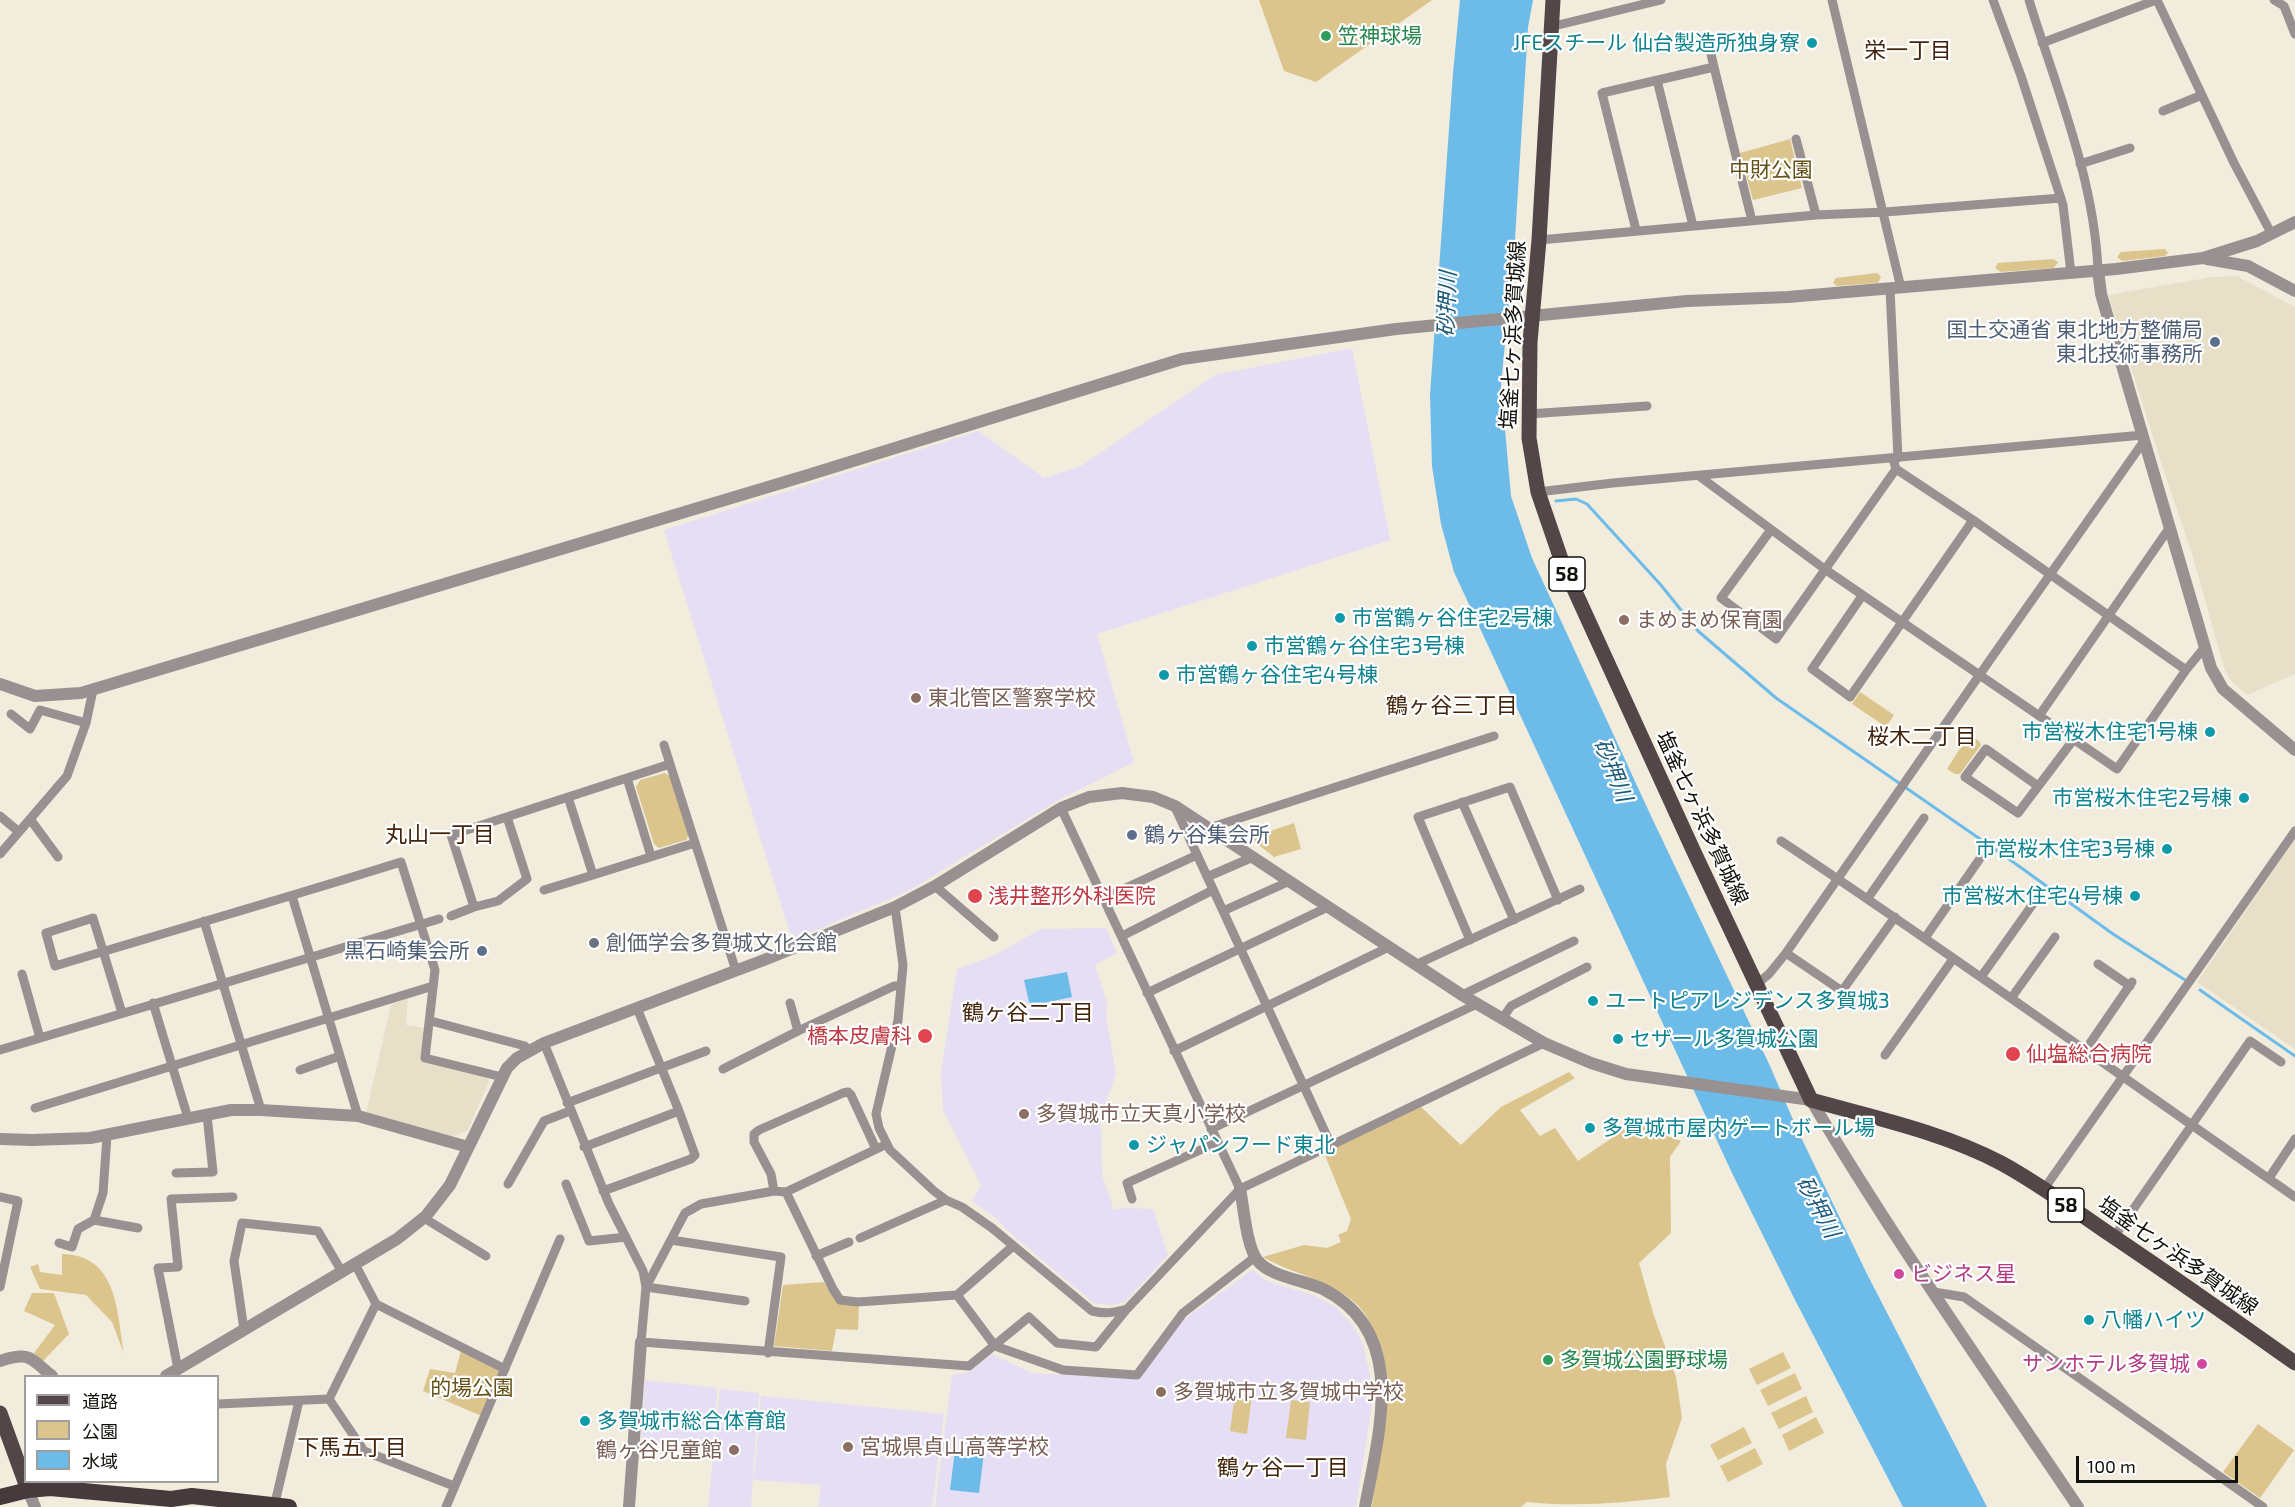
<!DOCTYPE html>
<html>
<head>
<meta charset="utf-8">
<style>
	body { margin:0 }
	#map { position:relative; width:2295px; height:1507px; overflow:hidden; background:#f2ecdd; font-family:"Exo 2","Noto Sans JP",sans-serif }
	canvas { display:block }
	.legend { position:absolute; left:24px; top:1375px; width:195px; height:108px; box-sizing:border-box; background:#fff; border:2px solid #a09f9d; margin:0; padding:8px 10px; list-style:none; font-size:18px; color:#12100b }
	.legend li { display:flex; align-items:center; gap:12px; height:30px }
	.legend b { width:30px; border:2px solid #a09f9d }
	.scale { position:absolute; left:2076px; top:1456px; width:162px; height:27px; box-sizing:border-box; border:3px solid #12100b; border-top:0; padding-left:8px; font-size:18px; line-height:21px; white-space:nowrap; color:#12100b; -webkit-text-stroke:4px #fff; paint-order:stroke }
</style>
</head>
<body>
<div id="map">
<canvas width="2295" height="1507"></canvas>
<ul class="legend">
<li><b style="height:8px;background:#534648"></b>道路</li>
<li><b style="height:16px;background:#dbc58c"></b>公園</li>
<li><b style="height:16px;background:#6cbbe9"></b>水域</li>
</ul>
<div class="scale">100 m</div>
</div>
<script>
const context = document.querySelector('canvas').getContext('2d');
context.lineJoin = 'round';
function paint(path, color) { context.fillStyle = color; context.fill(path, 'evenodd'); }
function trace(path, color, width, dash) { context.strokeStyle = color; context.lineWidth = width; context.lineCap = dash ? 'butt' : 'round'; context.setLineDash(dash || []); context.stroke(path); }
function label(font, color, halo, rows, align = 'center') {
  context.font = font + ' "Exo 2","Noto Sans JP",sans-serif'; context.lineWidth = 4.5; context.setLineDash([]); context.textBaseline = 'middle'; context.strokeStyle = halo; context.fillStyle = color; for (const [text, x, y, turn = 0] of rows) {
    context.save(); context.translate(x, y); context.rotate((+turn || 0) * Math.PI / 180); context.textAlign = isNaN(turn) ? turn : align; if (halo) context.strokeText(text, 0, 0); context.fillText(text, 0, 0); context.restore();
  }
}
paint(new Path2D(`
	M2237,276L2295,307V674L2247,695L2232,682L2225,671L2192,554L2158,453L2108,295L2212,277Z
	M2295,839V1049L2197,982Z
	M408,998L406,1025L425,1028L422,1059L487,1078L489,1081L468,1130L451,1138L366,1113L391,1005Z`), '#e8dfc9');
paint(new Path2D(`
	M1352,348L1390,540L1097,634L1134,762L1055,802L908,891L797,938L789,930L664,530L979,431L1044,478L1081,466L1215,375Z
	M1106,928L1117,953L1095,965L1107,1003L1106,1017L1116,1073L1101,1117L1102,1175L1114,1210L1126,1208L1153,1209L1168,1255L1125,1302L1110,1305L1094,1303L1016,1238L994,1217L972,1201L981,1185L943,1110L941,1072L957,969L995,955L1041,929Z
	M1252,1270L1267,1281L1313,1295L1336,1307L1352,1324L1363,1344L1370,1376L1372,1404L1356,1507H935L952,1375L969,1372L992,1354L1032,1373L1138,1379L1182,1321Z
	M645,1380L717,1388L713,1449L641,1442Z
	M720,1389L759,1393L751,1507H708Z
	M761,1396L944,1414L932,1507H818L821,1485L754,1480Z`), '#e5def4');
paint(new Path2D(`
	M1259,0H1432L1316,82L1284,71Z
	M1790,139L1802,188L1753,200L1740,153Z
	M2165,249L2168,253L2165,256L2122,261L2117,257L2121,252Z
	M2053,259L2058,262L2054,268L2001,272L1995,268L1998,263Z
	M1877,273L1881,277L1878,283L1837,286L1833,283L1836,278Z
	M1860,692L1894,715L1886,727L1852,704Z
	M1969,734L1979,741L1981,745L1960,774H1955L1947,769Z
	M665,773L671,777L689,834L686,840L659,848L654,844L636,787L640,780Z
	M1294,823L1301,849L1274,857L1250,838Z
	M1569,1072L1575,1078L1520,1110L1540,1136L1555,1128L1578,1161L1634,1123L1681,1141L1670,1157L1671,1233L1639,1263L1654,1316L1676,1377L1682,1418L1666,1464L1670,1497C1624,1503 1573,1507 1527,1502L1521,1507H1372C1380,1451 1402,1342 1353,1301C1327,1279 1292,1274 1263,1257L1304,1245L1327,1248L1341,1242L1338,1235L1347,1231L1351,1219L1324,1153L1421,1107L1461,1145L1501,1107Z
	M62,1254C118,1255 117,1312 124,1354L112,1322L86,1295L40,1289L30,1267L38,1264L40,1272L62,1275Z
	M824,1282L829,1290L859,1304L858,1330L836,1329L832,1351L774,1346L783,1285Z
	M32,1293H54L69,1334L43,1361L34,1353L55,1325L24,1311Z
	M462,1347L505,1369L484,1417L423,1391L430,1369L455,1373Z
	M1783,1352L1791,1368L1757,1385L1749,1369Z
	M1795,1373L1802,1389L1768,1406L1760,1390Z
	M1235,1393L1252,1395L1247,1434L1230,1431Z
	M1806,1396L1813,1412L1779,1429L1771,1413Z
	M1291,1400L1310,1402L1306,1440L1286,1438Z
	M1816,1417L1824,1433L1789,1451L1782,1435Z
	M2258,1424L2294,1450L2260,1498L2223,1472Z
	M1744,1427L1752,1443L1718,1460L1710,1445Z
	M1755,1448L1763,1464L1728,1482L1720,1466Z`), '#dbc58c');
paint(new Path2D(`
	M1460,0H1533L1528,27L1515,239L1501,385L1511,496L1532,558L1651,816L1770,1066L1797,1129L1866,1272L1987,1507H1903L1795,1300L1732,1173L1454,572L1441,524L1432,466L1430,395L1453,73Z
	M1067,972L1072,997L1030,1006L1024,980Z
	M955,1450L984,1453L979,1493L950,1490Z`), '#6cbbe9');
trace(new Path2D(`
	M1556,501L1576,499L1587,504L1660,584L1698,631L1776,698L2009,859L2113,934L2185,980
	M2200,990L2295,1056`), '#6cbbe9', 3);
trace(new Path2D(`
	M1832,0L1901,288
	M1993,0L2021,76L2063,205L2071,273
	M2029,0C2056,88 2094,177 2098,270
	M2157,0L2234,163L2271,233
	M2274,0L2284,6L2295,34
	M1550,27L1661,0
	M1708,41L1714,67
	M2042,43L2156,0
	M1657,80L1693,226
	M2163,111L2202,95
	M1796,139L1816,215
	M2080,164L2130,148
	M1636,230L1602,93L1714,67L1752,221
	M1539,240L1816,215L1885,212L2061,198
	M1890,289L1898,458
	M1528,414L1647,406
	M1893,459L1896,469L1973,520L2186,670
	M1699,476L1826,570L2117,769L2186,670L2204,648
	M1538,492L1613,483L2143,435
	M1770,531L1721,598L1776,639L1896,469
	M1862,596L1812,669L1850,697L1973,520
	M11,714L30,729L40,710L86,723
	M2039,716L2170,527
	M664,745L670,764
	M627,778L651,856
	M2038,786L1986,749L1965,777L2018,813L2074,739
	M568,797L593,875L695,843
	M1462,802L1514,920
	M1175,807L1331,1145
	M1061,808L1240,1189
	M0,816L19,832
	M507,817L527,879L498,901L474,907L451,835L670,764L736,971
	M30,819L58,857
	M1209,828L1494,736
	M1781,841C1955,956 2123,1078 2295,1197
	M0,854L67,776L86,723L93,690
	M1207,877L1253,857
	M935,886L994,937
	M544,890L593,875
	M292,896L358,1116
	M1104,898L1197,855
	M1868,898L1924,818
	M895,907L903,965L898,1020L876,1114L879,1128L890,1150L934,1191L946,1200L962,1207L992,1228L1092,1311C1105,1314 1114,1313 1127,1309L1240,1189L1544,1043
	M1223,911L1290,881
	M451,916L474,907
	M204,921L261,1110
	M1122,936L1213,890
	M1925,938L1981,857
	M1470,940L1418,817L1510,787L1558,900
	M1786,953L1842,991L1895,917
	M2098,964L2130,986
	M1415,965L1580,889
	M22,974L40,1038
	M1981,977L2040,894
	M1757,984L1769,974L1786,953C1904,782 2024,611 2144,441
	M1147,993L1328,907
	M1462,995L1574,941
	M2012,997L2055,937
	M153,1003L188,1118
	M790,1003L798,1031L894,986H901
	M122,1013L93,918L46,933L55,966C171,931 286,898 401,862L435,970L425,1058L502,1077
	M1502,1019L1511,1006L1587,967
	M431,1021L525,1046L529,1051
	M544,1043L609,1204L643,1271L646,1287L641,1342L969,1366L1029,1317L1057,1343L1096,1347L1126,1310
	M2086,1049L2132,982
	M0,1050L439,919
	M1174,1051L1389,947
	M1885,1055L1953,959
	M723,1069L798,1031
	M300,1070L340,1056
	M567,1103L706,1051
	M35,1108L433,986
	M1211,1129L1477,1004
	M584,1147L679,1111L637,1008
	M176,1173L213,1172L207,1115
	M2269,1178L2295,1139
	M508,1184L544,1121L570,1111
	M566,1184L589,1241L626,1237
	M2044,1189L2295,831
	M603,1191L691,1159L695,1155L679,1111
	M774,1191L771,1174L754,1142V1134L759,1130L843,1093L848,1092L851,1095L876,1149
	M786,1192L833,1289L840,1300L858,1302L957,1295L1012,1247
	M0,1197L18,1201L0,1287
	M1132,1199L1127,1183L1218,1142
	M424,1218L486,1256
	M94,1220L138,1228
	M2114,1237L2250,1041L2281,1062
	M860,1238L946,1200
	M671,1240L781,1257L768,1353
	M59,1243L72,1247L78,1229L94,1220L103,1193L107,1136
	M816,1256L849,1242
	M1934,1292L1964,1297L2263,1507
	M957,1295L995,1346L1063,1370L1137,1375L1183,1313L1255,1257
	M745,1301L646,1287L685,1213L701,1204L774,1191L786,1192L887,1144
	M376,1304L505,1369
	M244,1330L234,1261L242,1223L318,1231L342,1272
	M178,1369L158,1268L178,1267L171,1199L233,1197
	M329,1399L364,1451L454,1486
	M218,1404L329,1399L376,1304L355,1264
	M274,1507L299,1401
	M446,1507L560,1239`), '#989091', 9);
trace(new Path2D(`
	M2207,259L2248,266L2295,291
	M2098,270L2101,294L2211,668L2223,689L2295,750
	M0,684L35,696L81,693L808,475L1182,359L1396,329L1687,301L1788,297L2116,269L2203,258L2257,241L2295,222
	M0,1139L32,1140L90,1138L231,1110H261L358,1116L468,1147
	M1240,1189C1244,1208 1246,1244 1257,1260C1270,1277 1304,1280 1323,1289C1409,1332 1379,1432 1365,1507
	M0,1361C30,1351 30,1358 52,1376
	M166,1376L397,1239L426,1216L450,1185L507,1068L517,1058L544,1043L764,960L895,907L935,886L1061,808L1089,797L1122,793L1153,797L1175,806L1462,995L1544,1043L1591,1063L1626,1074L1811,1100C1894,1240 1988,1373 2078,1507
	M28,1490L35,1507
	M629,1507L641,1342`), '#989091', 12);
trace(new Path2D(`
	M1553,0L1539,240L1530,342L1529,438L1538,492L1563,565L1694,852L1811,1100C1875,1118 1942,1132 2001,1163C2038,1183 2073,1209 2108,1233C2171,1275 2233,1319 2295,1363
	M0,1413L28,1490`), '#534648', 15);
trace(new Path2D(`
	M0,1497L28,1490L50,1488L171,1499L192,1496L289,1507`), '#473a3c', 16);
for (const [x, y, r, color] of [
	[1326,36,6,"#2e9e5b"],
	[1812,43,6,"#0f9aa8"],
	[2215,342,6,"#5c6f8a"],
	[1340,618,6,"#0f9aa8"],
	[1624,620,6,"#8d6e63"],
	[1252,646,6,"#0f9aa8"],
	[1164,675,6,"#0f9aa8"],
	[916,698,6,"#8d6e63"],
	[2210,732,6,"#0f9aa8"],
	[2244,798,6,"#0f9aa8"],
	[1132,835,6,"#5c6f8a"],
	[2167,849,6,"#0f9aa8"],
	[975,896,8,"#e0444e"],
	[2135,896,6,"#0f9aa8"],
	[594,943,6,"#6b7280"],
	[482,951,6,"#5c6f8a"],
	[1593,1001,6,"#0f9aa8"],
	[925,1036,8,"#e0444e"],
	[1618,1039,6,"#0f9aa8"],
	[2013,1054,8,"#e0444e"],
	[1024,1114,6,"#8d6e63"],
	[1590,1128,6,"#0f9aa8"],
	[1134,1145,6,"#0f9aa8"],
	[1899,1274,6,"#d1479c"],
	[2089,1320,6,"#0f9aa8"],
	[1548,1360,6,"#2e9e5b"],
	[2202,1364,6,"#d1479c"],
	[1161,1392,6,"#8d6e63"],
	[585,1421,6,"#0f9aa8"],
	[848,1447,6,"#8d6e63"],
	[734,1450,6,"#8d6e63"]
]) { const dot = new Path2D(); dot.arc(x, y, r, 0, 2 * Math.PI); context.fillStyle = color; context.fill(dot); trace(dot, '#fff', 2); }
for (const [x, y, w] of [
	[1567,574,36],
	[2066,1205,36]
]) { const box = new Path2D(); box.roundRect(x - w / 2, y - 17, w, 34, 4.5); context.fillStyle = '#fff'; context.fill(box); trace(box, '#12100b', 1.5); }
label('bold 20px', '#12100b', null, [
	["58",1567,574],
	["58",2066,1205]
]);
label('21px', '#27864d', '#fff', [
	["笠神球場",1338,36],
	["多賀城公園野球場",1560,1360]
], 'left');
label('21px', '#0d838f', '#fff', [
	["JFEスチール 仙台製造所独身寮",1800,43,"right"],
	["市営鶴ヶ谷住宅2号棟",1352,618],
	["市営鶴ヶ谷住宅3号棟",1264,646],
	["市営鶴ヶ谷住宅4号棟",1176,675],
	["市営桜木住宅1号棟",2198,732,"right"],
	["市営桜木住宅2号棟",2232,798,"right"],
	["市営桜木住宅3号棟",2155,849,"right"],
	["市営桜木住宅4号棟",2123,896,"right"],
	["ユートピアレジデンス多賀城3",1605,1001],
	["セザール多賀城公園",1630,1039],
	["多賀城市屋内ゲートボール場",1602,1128],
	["ジャパンフード東北",1146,1145],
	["八幡ハイツ",2101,1320],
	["多賀城市総合体育館",597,1421]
], 'left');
label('21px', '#665218', '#fff', [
	["中財公園",1771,170],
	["的場公園",472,1388]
]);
label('21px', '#4e5e75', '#fff', [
	["国土交通省 東北地方整備局",2203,330],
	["東北技術事務所",2203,354],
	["鶴ヶ谷集会所",1144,835,"left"],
	["黒石崎集会所",470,951]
], 'right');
label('21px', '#12100b', '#fff', [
	["塩釜七ヶ浜多賀城線",1513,335,-87],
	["塩釜七ヶ浜多賀城線",1702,818,65],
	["塩釜七ヶ浜多賀城線",2178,1256,35]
]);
label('21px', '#785e54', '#fff', [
	["まめまめ保育園",1636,620],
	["東北管区警察学校",928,698],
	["多賀城市立天真小学校",1036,1114],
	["多賀城市立多賀城中学校",1173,1392],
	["宮城県貞山高等学校",860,1447],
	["鶴ヶ谷児童館",722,1450,"right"]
], 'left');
label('21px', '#be3a42', '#fff', [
	["浅井整形外科医院",988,896],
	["橋本皮膚科",912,1036,"right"],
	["仙塩総合病院",2026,1054]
], 'left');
label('21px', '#5b616d', '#fff', [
	["創価学会多賀城文化会館",606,943]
], 'left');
label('21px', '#b23c85', '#fff', [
	["ビジネス星",1911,1274],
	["サンホテル多賀城",2190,1364,"right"]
], 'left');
label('22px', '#43240a', '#fff', [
	["栄一丁目",1908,51],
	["鶴ヶ谷三丁目",1452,706],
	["桜木二丁目",1922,737],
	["丸山一丁目",440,835],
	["鶴ヶ谷二丁目",1028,1013],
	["下馬五丁目",352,1448],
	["鶴ヶ谷一丁目",1283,1468]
]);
label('italic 22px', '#1e5a79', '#fff', [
	["砂押川",1447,304,-88],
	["砂押川",1613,770,68],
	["砂押川",1818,1207,62]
]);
</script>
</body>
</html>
